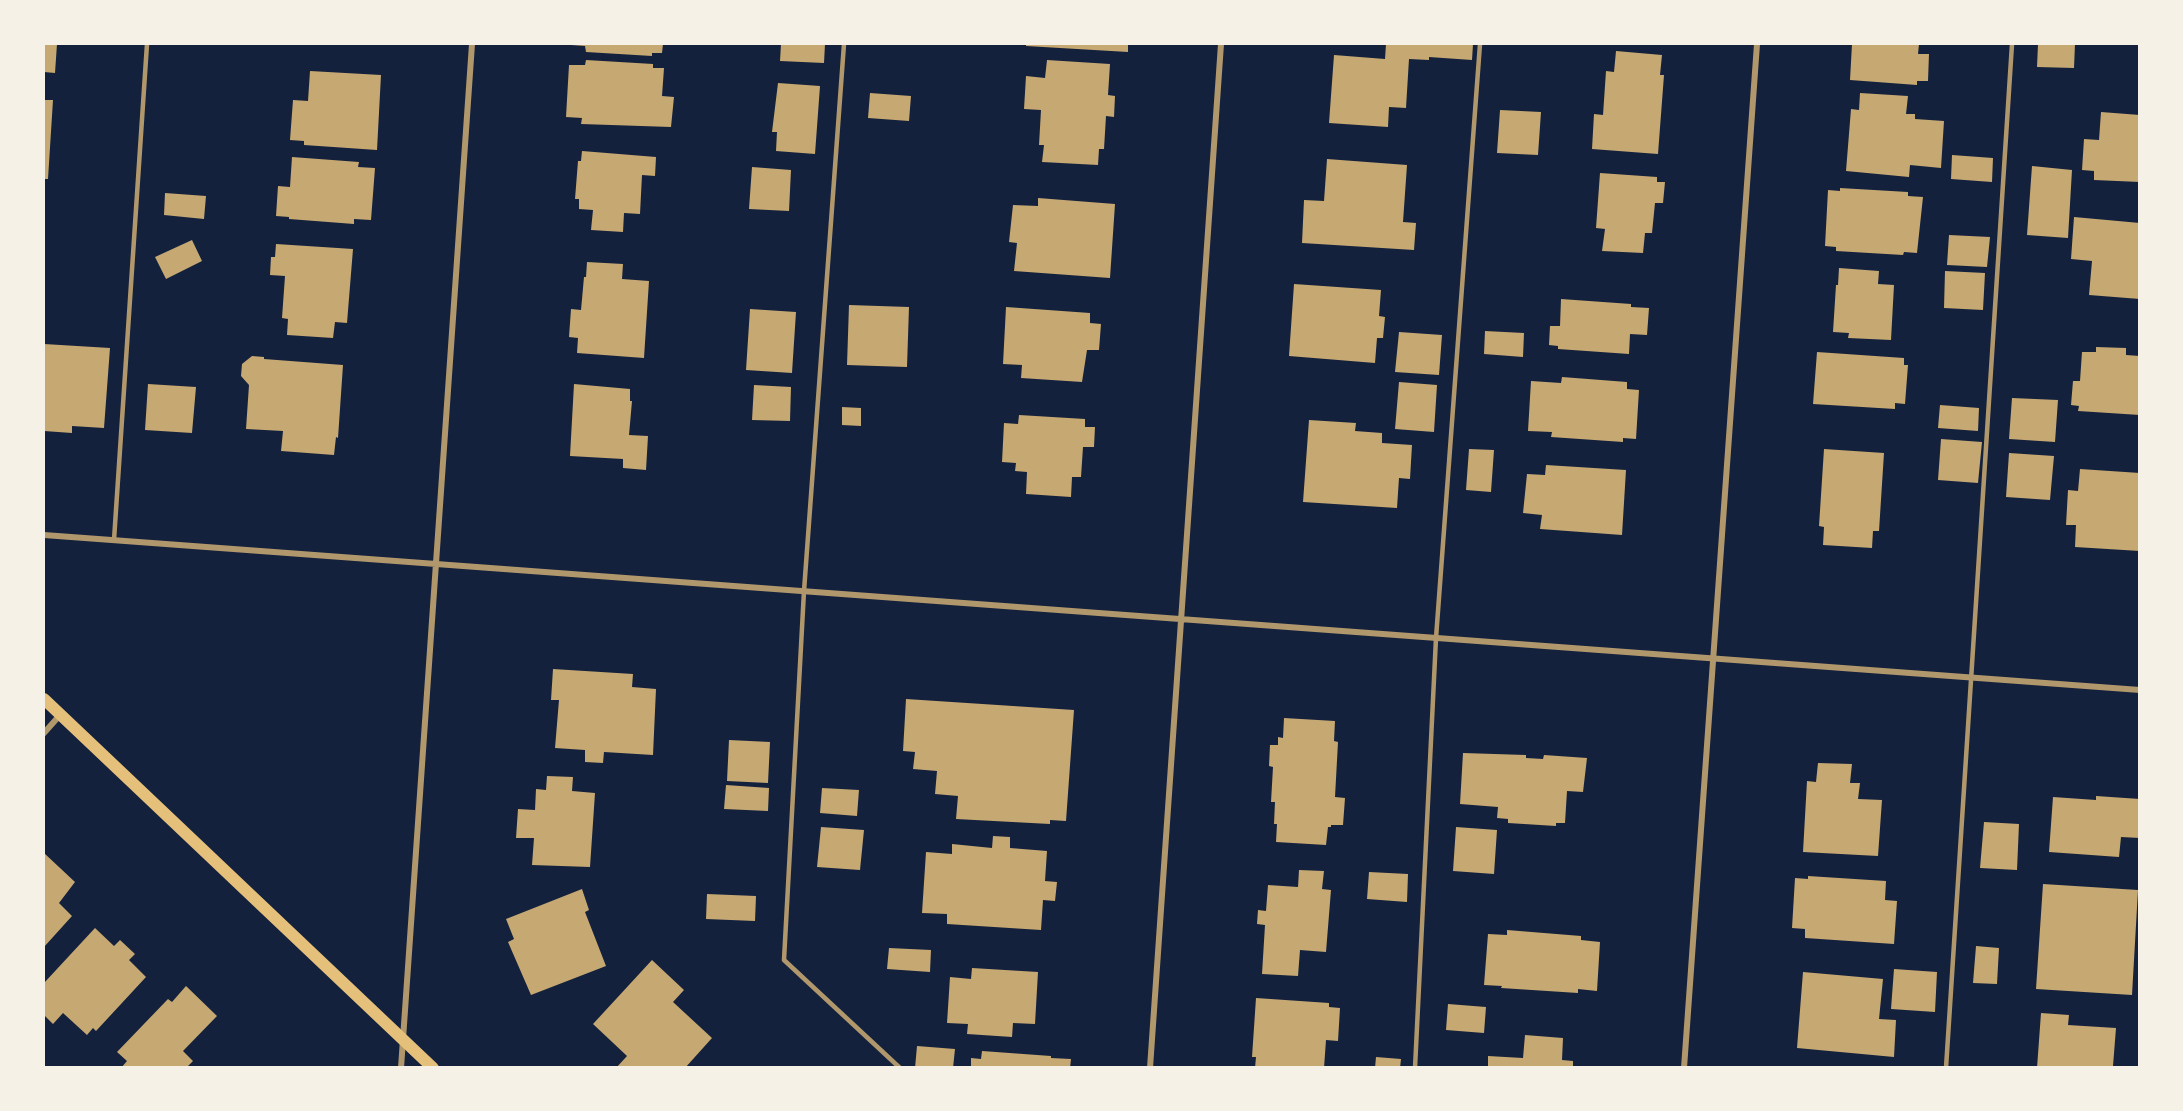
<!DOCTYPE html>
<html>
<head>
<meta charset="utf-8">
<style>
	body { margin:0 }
	#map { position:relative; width:2183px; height:1111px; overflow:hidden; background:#14213d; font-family:Spectral,serif }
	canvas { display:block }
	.frame { position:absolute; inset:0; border:45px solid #f6f1e7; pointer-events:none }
</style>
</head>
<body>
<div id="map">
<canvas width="2183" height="1111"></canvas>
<div class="frame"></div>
</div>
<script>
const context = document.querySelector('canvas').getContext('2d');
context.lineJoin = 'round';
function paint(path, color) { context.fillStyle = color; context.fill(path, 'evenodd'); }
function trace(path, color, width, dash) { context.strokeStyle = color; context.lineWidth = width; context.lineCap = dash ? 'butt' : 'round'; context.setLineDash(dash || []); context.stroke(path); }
paint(new Path2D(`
	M44,44H57L55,73L44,72Z
	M571,44H663L662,53H652V56L586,52L585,46L571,45Z
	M781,44H825L824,63L780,61Z
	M1026,44H1128V52L1026,46Z
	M1386,44H1473L1472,60L1429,57V60L1409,59L1406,108L1389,107L1388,127L1329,123L1334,55L1385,59Z
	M1852,44H1919L1918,54H1929L1928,81H1917V85L1850,80Z
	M2038,44H2075L2074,68L2037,67Z
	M1616,51L1662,55L1660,75H1664L1658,154L1592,149L1594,114L1603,115L1606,71L1614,72Z
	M586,60L653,64V68H664L662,96L674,97L671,127L581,124L582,118L566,117L569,65H585Z
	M1047,60L1110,64L1108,95L1115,96L1114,117L1106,116L1104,149H1099L1098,165L1042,162L1044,145H1039L1041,110L1024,109L1026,76L1045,78Z
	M310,71L381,75L377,150L304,145V141L290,140L293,100L308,101Z
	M778,83L820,86L815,154L776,151L777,132H772Z
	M870,93L911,96L909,121L868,118Z
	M1860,93L1908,96L1906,114H1915V119L1944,121L1941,168L1910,165L1909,177L1846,171L1851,109L1859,110Z
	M44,100H53L48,179H44Z
	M1500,110L1541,112L1538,155L1497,153Z
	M2101,112L2140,115V182L2094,180V171L2082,170L2084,139L2099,140Z
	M582,151L656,157L655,176L642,175L640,214L624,213L623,232L591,230L593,210L579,209V199H575L578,161H581Z
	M1952,155L1993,158L1992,182L1951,179Z
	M292,157L359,162L358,167L375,168L371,220L354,219V224L289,219V217L276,216L278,186L290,187Z
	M1327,159L1407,165L1403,222L1416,223L1414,250L1302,243L1304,200L1324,201Z
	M2032,166L2072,170L2068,238L2027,235Z
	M752,167L791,170L789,211L749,209Z
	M1600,173L1657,177V182H1665L1663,203H1655L1652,233H1645L1643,253L1602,251L1605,229L1596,228Z
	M1840,188L1908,192V196L1923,197L1917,253L1904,252L1903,255L1836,251V247L1825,246L1828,190L1840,191Z
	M165,193L206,196L204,219L164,215Z
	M1038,198L1115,204L1110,278L1014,271L1017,243L1009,242L1013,205L1038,206Z
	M2074,217L2140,223V299L2089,295L2092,261L2071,259Z
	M1949,235L1990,237L1987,267L1947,265Z
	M192,240L202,261L166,279L155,257Z
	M276,244L353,249L347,323L335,322L333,338L287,335L288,319L282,318L285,276L270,275L271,257H275Z
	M587,262L623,264L622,279L649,281L644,358L577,353L578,338L569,337L571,309L581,310L584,277H586Z
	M1839,268L1879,271L1878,284L1894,285L1891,340L1848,338L1849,333L1833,332L1836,285H1838Z
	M1945,271L1985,273L1983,310L1944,308Z
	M1294,284L1381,290L1379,316L1385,317L1383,338H1377L1375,363L1289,356Z
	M1561,299L1631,304V307L1649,308L1647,335L1630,334L1629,354L1558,349V346L1549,345L1550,326H1560Z
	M849,305L909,307L907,367L847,365Z
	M1006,307L1090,313V323L1101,324L1099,350H1087L1082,382L1021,378L1022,365L1003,364Z
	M750,309L796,312L792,373L746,370Z
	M1485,331L1524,333L1523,357L1484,354Z
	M1399,332L1442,335L1439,375L1395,372Z
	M44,344L110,348L104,428L72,426V433L44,431Z
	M2096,347L2126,348V355L2140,356V415L2078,411L2079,406L2071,405L2073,381H2080L2082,352H2096Z
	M1817,352L1904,358V365H1908L1905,404L1895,403V409L1813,404Z
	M252,356L264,357V359L343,365L338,438L336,437L334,455L281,451L283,431L246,429L249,385L241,376L242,364Z
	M1562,377L1627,382V389L1639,390L1636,439L1623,438V442L1551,437L1552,432L1528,431L1531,381L1561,383Z
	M1399,382L1437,385L1434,432L1395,429Z
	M148,384L196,387L192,433L145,430Z
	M574,384L630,389V401H632L629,435L648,436L646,470L623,468V459L570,456Z
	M754,385L791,387L790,421L752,420Z
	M2012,398L2058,400L2055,442L2009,439Z
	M1940,405L1979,408L1978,431L1938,428Z
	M842,407L861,408V426L842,425Z
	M1019,415L1085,419V427H1095L1094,447H1083L1081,477H1072L1071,497L1026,494L1027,472L1015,471L1016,463L1002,462L1004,423L1018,424Z
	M1309,420L1356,423L1355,431L1382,433V443L1412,445L1410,479L1399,478L1397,508L1303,502Z
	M1941,439L1982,442L1978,483L1938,480Z
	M1469,449L1494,450L1491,492L1466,490Z
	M1824,449L1884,453L1879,531H1873L1872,548L1823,545L1824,527L1819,526Z
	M2009,453L2054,456L2050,500L2006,497Z
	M1546,465L1626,470L1622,535L1540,529L1542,515L1523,513L1527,474L1545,475Z
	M2080,469L2140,473V551L2075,547L2076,525H2066L2068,490L2078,491Z
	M553,669L633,674L632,687L656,689L653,755L604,752L603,763L585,762V750L555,748L559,700H551Z
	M906,699L1074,710L1066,821L1050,820V824L956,819L958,796L935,794L937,771L913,769L915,752L903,751Z
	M1284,718L1335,721L1334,741L1338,742L1335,797L1345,798L1343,825H1331V827H1328L1326,845L1276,842L1277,824H1274L1275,802H1271L1273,767L1269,766L1270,745H1278V737L1283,738Z
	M729,740L770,742L768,783L727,781Z
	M1463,753L1526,755V758L1543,759L1544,755L1587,758L1583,792L1567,791L1565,823H1556V826L1508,823V819L1497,818L1498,807L1460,804Z
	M1818,763L1852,764L1850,783H1860L1858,799L1882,800L1878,856L1803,852L1807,781L1816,782Z
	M547,776L573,777L572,791L595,793L590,867L532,865L534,838H516L518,809L535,810L536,789L546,790Z
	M726,785L769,788L768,811L724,809Z
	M822,788L859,790L857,816L820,813Z
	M2096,796L2140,799V838L2121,837L2119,857L2049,852L2053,797L2096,800Z
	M1984,822L2019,824L2017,870L1980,868Z
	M821,827L864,830L860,870L817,867Z
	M1456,827L1497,830L1494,874L1453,871Z
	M993,836L1010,837V848L1047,851L1045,881L1057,882L1055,901L1043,900L1041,930L947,924V914L922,913L926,852L952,854V844L992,848Z
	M44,853L75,882L59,903L72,916L44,947Z
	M1299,870L1324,871L1322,889L1331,890L1326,952L1300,950L1298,976L1262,974L1265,925L1257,924L1258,910L1266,911L1268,885L1298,887Z
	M1369,872L1408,874L1407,902L1367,899Z
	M1808,876L1886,881L1885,900L1897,901L1894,944L1805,938V929L1792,928L1795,878L1808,879Z
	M2043,884L2138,890L2132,995L2036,989Z
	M582,889L589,910L585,912L606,966L531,995L508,942L514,939L506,919Z
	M707,894L756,896L755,921L706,919Z
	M95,928L114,946L120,940L135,954L129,960L146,977L96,1031L93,1028L87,1035L63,1013L53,1024L44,1015V983Z
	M1507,930L1581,936V940L1600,942L1597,991L1578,989V993L1501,988L1502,986L1484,985L1488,934L1507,935Z
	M1976,946L1999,948L1997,984L1973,983Z
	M889,948L931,950L930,972L887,969Z
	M652,960L684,990L673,1002L712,1038L685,1068H616L627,1056L593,1024Z
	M972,968L1038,972L1035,1024L1013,1023L1012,1037L967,1034L968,1024L947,1023L950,977L971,979Z
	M1894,969L1937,972L1935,1012L1891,1009Z
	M1803,972L1883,979L1879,1019L1896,1020L1894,1057L1797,1048Z
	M186,986L217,1016L183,1051L193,1061L186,1068H121L127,1061L117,1052L168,999L172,1002Z
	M1256,998L1329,1003V1007L1340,1008L1338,1041L1326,1040L1324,1068H1255L1256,1057H1252Z
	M1448,1004L1486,1007L1484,1033L1446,1030Z
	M2041,1013L2069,1015L2068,1025L2116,1028L2113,1066L2037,1068Z
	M1525,1035L1563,1038L1562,1060L1573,1061V1068H1488V1056L1523,1058Z
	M917,1046L955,1049L953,1068H915Z
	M982,1051L1051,1056V1058L1071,1059L1070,1068H971V1058L981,1059Z
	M1376,1057L1401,1059L1400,1068H1375Z`), '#c6a872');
trace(new Path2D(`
	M844,44L804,591L784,960L900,1068
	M114,540L147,44
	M1415,1068L1436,638L1480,44
	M1946,1068L2012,44`), '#b1986c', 4.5);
trace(new Path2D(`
	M44,535L2140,690
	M44,733L60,715
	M401,1068L472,44
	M1150,1068L1221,44
	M1684,1068L1757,44`), '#b1986c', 6);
trace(new Path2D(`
	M44,699L433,1068`), '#e5c07b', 12);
</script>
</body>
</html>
